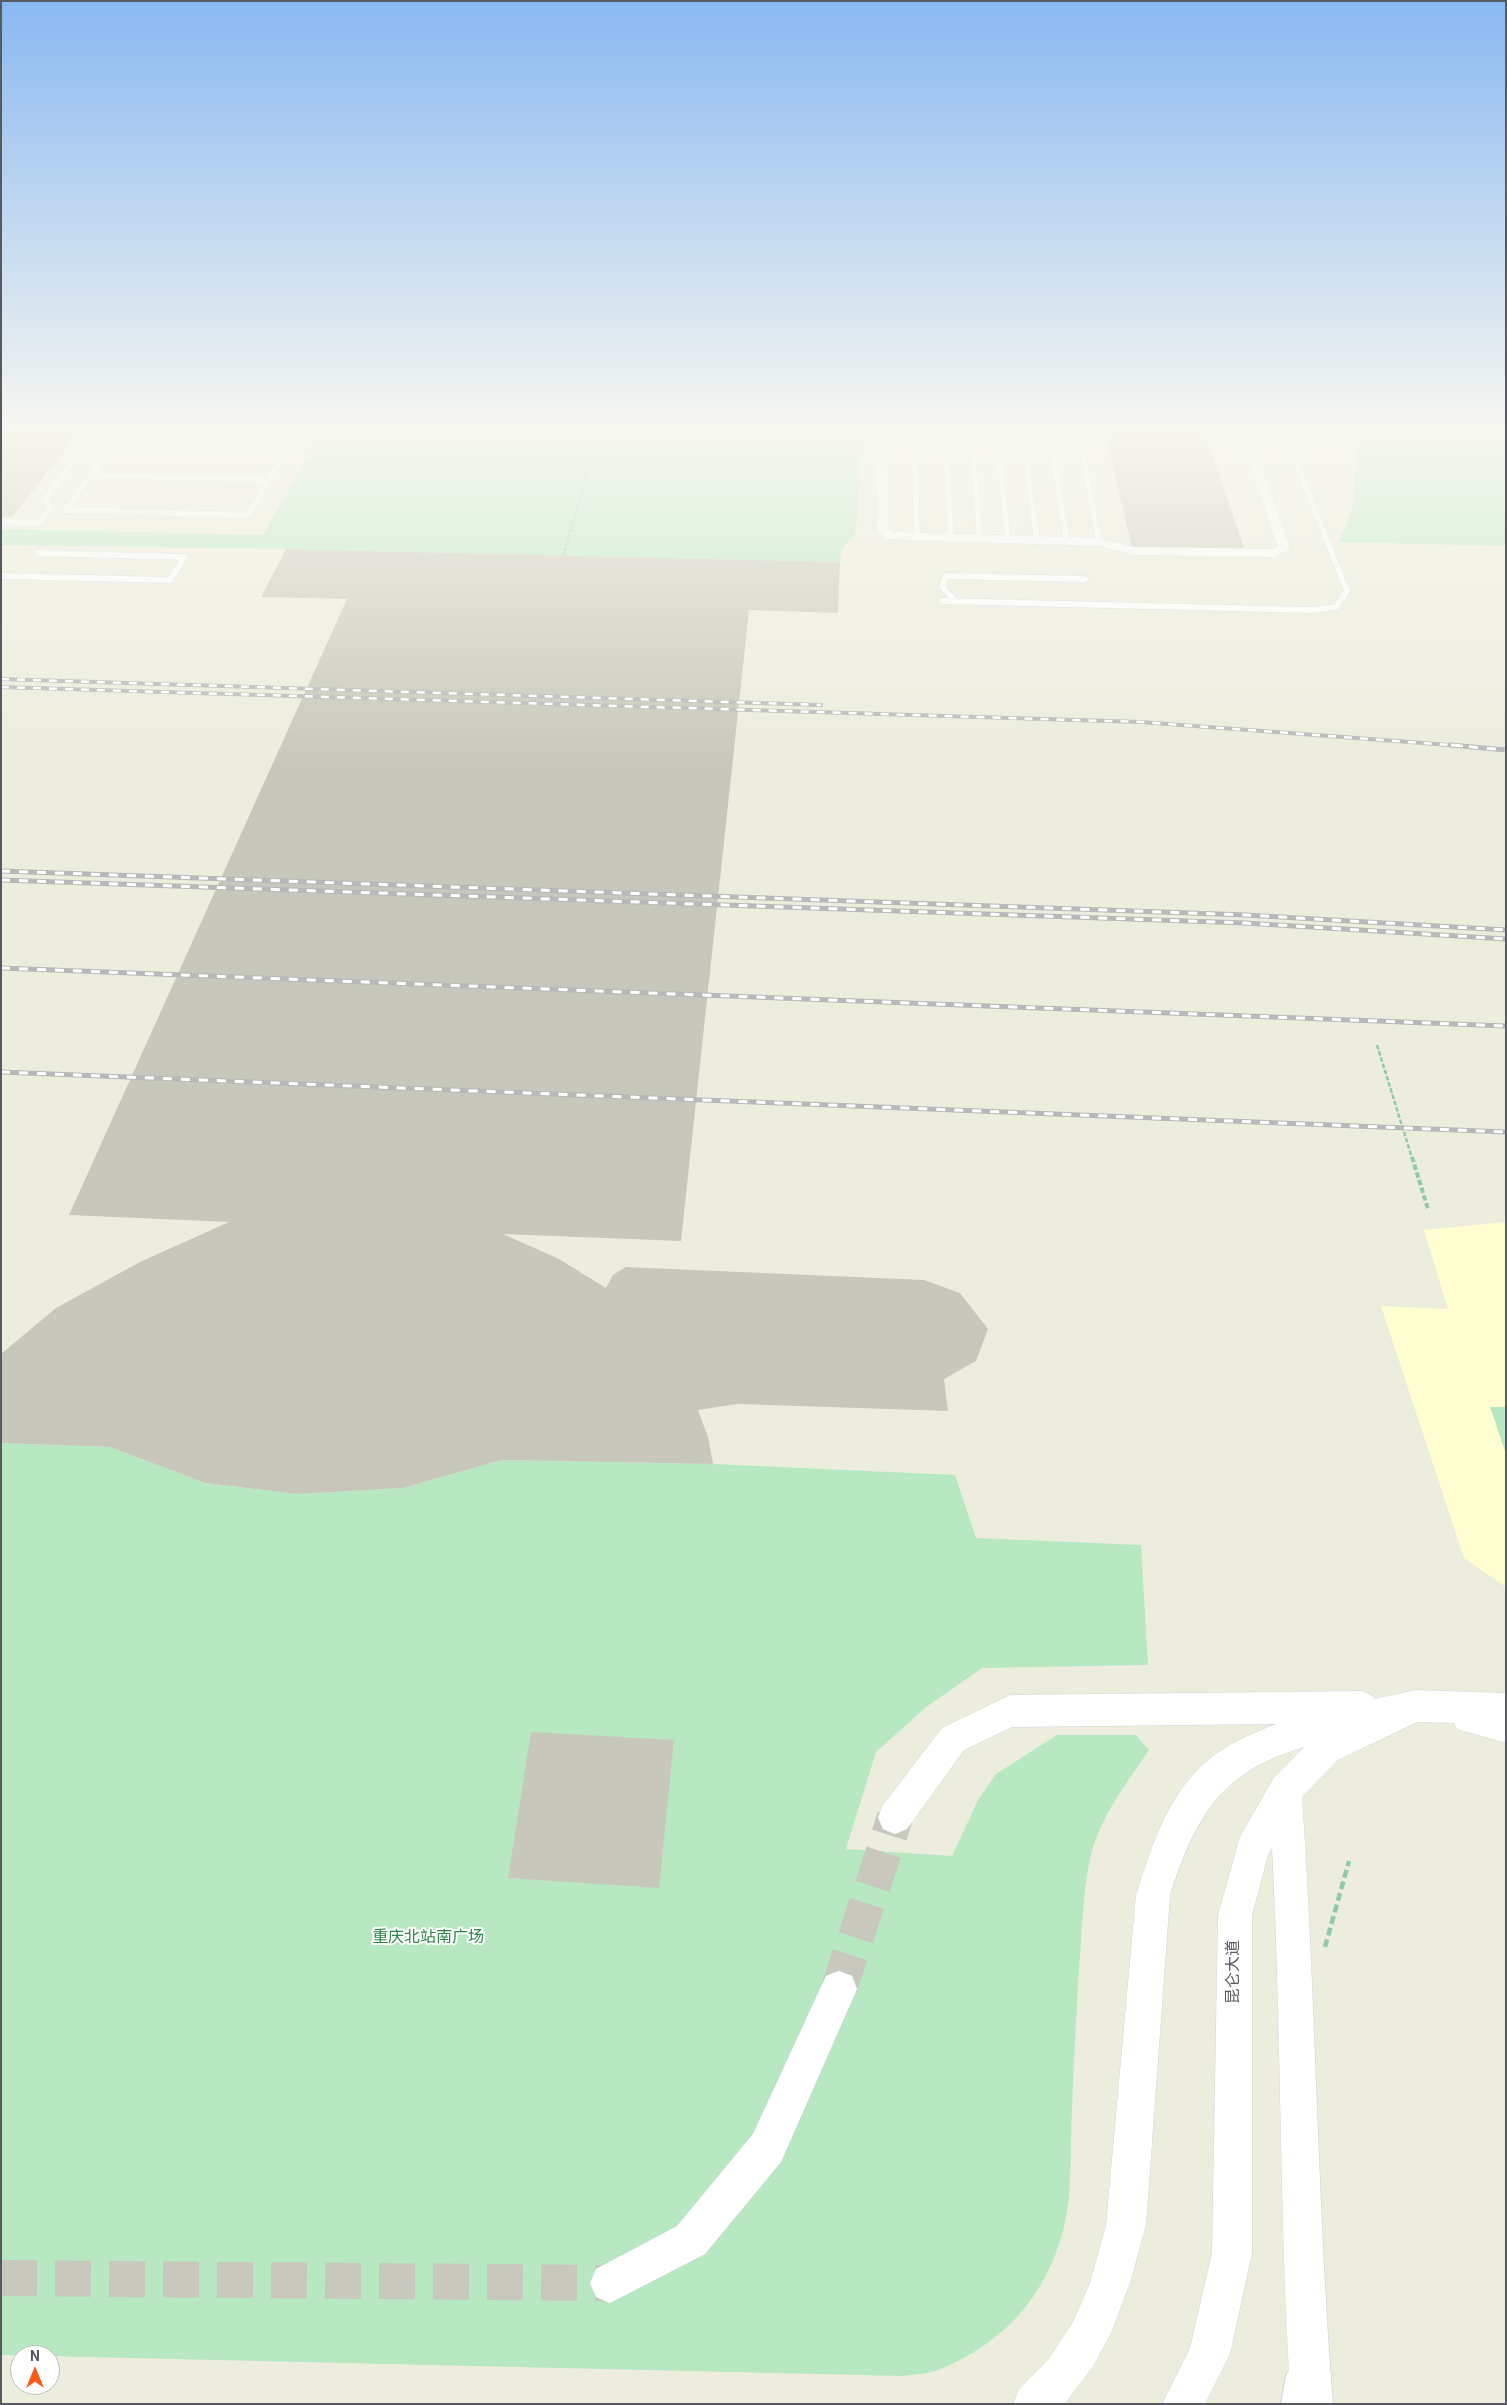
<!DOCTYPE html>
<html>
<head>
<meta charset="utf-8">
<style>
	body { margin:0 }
	#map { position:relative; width:1507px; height:2405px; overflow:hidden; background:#ededde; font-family:Roboto,sans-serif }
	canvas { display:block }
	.frame { position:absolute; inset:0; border:2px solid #585a61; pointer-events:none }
	.north { position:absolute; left:10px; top:2345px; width:50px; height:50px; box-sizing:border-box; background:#fff; border:1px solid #bcbdc0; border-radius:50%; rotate:0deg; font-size:14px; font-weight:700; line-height:20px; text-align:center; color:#585a61 }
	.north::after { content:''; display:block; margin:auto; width:18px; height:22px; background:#fa5b17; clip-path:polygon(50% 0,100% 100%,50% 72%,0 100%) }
</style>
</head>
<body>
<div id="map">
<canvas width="1507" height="2405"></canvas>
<div class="frame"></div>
<div class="north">N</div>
</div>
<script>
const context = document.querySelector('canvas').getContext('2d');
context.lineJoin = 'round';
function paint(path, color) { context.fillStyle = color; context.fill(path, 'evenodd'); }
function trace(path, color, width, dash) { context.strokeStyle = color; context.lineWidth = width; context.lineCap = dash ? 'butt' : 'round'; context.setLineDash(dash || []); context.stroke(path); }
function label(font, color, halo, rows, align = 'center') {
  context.font = font + ' Roboto,"Noto Sans SC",sans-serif'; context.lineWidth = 4; context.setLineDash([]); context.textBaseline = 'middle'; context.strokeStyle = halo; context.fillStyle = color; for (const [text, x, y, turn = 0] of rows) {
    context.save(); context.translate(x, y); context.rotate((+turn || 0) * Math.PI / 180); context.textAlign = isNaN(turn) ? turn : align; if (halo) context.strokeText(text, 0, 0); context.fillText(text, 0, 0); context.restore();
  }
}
paint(new Path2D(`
	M1506,1222V1587L1464,1558L1381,1306L1448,1309L1424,1230Z`), '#fffed1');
paint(new Path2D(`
	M323,430H864L855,536L841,549L840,562L286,549L1,545V529L263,535Z
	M1506,437V546L1339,542L1353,507L1357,442Z
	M1490,1407H1506V1454Z
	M1,1443L110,1447L205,1483L297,1494L403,1488L502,1460L713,1464L955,1475L976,1538L1141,1545L1148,1665L982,1668L925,1708L876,1752L846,1849L952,1856L978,1800L996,1774L1057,1735H1136L1149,1750C1126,1784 1101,1816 1091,1855C1084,1883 1083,1913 1081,1941C1077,1998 1074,2054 1072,2111C1070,2150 1073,2193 1063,2231C1045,2297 1004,2343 940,2369C929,2374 915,2374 903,2376L1,2355Z`), '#b7e8c2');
paint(new Path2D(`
	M1,430H81L12,517H1Z
	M1104,430H1204L1244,548L1132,547Z
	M286,549L840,562L838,613L749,610L681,1241L503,1234L559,1259L606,1288L613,1275L626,1267L924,1280L960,1293L988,1329L976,1361L944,1379L948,1411L737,1404L698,1410L708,1437L713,1464L502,1460L403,1488L297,1494L205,1483L110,1447L1,1443V1354L56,1308L140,1262L229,1222L69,1215L347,599L261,597Z
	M531,1732L674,1740L659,1888L508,1878Z`), '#c8c7bb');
trace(new Path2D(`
	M839,1989L895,1817
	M1,2278L610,2283`), '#c8c8bf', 36, [36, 18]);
const serviceFar1 = new Path2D(`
	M125,430L65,510L248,515L298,430
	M914,430L917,538
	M945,430L951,539
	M971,430L980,539
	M996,430L1008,540
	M1022,430L1037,541
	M1049,430L1067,542
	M1078,430L1099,542
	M112,447L285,453
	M91,475L269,480
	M1,522L40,523L50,506L46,497L98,430
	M1,576L170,580L185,557L38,553
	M942,601L1311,610L1336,607L1347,591L1283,430
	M957,602L942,587L946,576L1085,579`);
const service = new Path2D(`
	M1288,2404L1293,2377`);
const minor = new Path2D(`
	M876,430H888L889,529L893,532L1099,538L1133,547L1273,549L1278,546L1238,430H1250L1290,549L1275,557L1133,555L1099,546L886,539L877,530Z`);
const tertiary = new Path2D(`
	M1415,1690L1506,1693V1743L1457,1729L1454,1723L1417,1722L1338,1760L1302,1797C1316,1999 1317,2202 1333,2404H1291C1279,2219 1282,2033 1272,1848L1268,1855L1252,1915V2253L1230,2354L1205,2404H1162L1190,2348L1212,2253L1218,1915L1240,1837L1273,1779L1304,1747C1220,1772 1196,1816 1170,1895L1146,2225L1130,2283L1111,2333L1092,2368L1069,2398L1064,2404H1013L1019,2389L1048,2360L1073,2322L1090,2283L1106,2225L1136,1895C1151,1848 1167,1796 1206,1762C1226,1744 1251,1734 1276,1724L1012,1727L964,1750L907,1829L895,1834L883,1829L878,1817L883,1805L942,1728L1010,1695L1362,1691L1373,1696L1374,1699Z
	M839,1971L852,1976L857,1989L781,2162L705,2254L610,2303L596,2297L590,2283L596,2269L677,2226L753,2134L826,1976Z`);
trace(serviceFar1, '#d2d3da', 7);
trace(service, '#d2d3da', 16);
trace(minor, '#d2d3da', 1);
trace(tertiary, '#d2d3da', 1);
trace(new Path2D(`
	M563,556L600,430`), '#90c9ad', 2, [3, 2]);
trace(new Path2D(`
	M1377,1045L1412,1158`), '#90c9ad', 2.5, [4.5, 2]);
trace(new Path2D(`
	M1412,1157L1428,1209`), '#90c9ad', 4, [5.5, 2.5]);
trace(new Path2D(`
	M1325,1947L1349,1861`), '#90c9ad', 4.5, [8, 4]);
trace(serviceFar1, '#fff', 6);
trace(service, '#fff', 14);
paint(minor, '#fff');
paint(tertiary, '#fff');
const railFar1 = new Path2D(`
	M1,679L821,705
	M1,687L1141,722L1463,746`);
const rail = new Path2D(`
	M1451,745L1506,750
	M1,871L1246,915L1506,930
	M1,880L1245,923L1506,939
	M1,968L1506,1026
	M1,1072L1506,1132`);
trace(railFar1, '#b7b8b8', 4);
trace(rail, '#b7b8b8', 5);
trace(railFar1, '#fff', 2.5, [8]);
trace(rail, '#fff', 3, [9]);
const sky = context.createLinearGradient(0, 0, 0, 767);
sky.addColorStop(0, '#89b8f1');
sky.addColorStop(0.56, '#f7f7f0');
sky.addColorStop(1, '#f7f7f000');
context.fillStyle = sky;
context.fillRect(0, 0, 1507, 767);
label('16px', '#2c8543', '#fff', [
	["重庆北站南广场",428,1938]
]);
label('16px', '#585a61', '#fff', [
	["昆仑大道",1234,1972,-90]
]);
</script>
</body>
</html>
